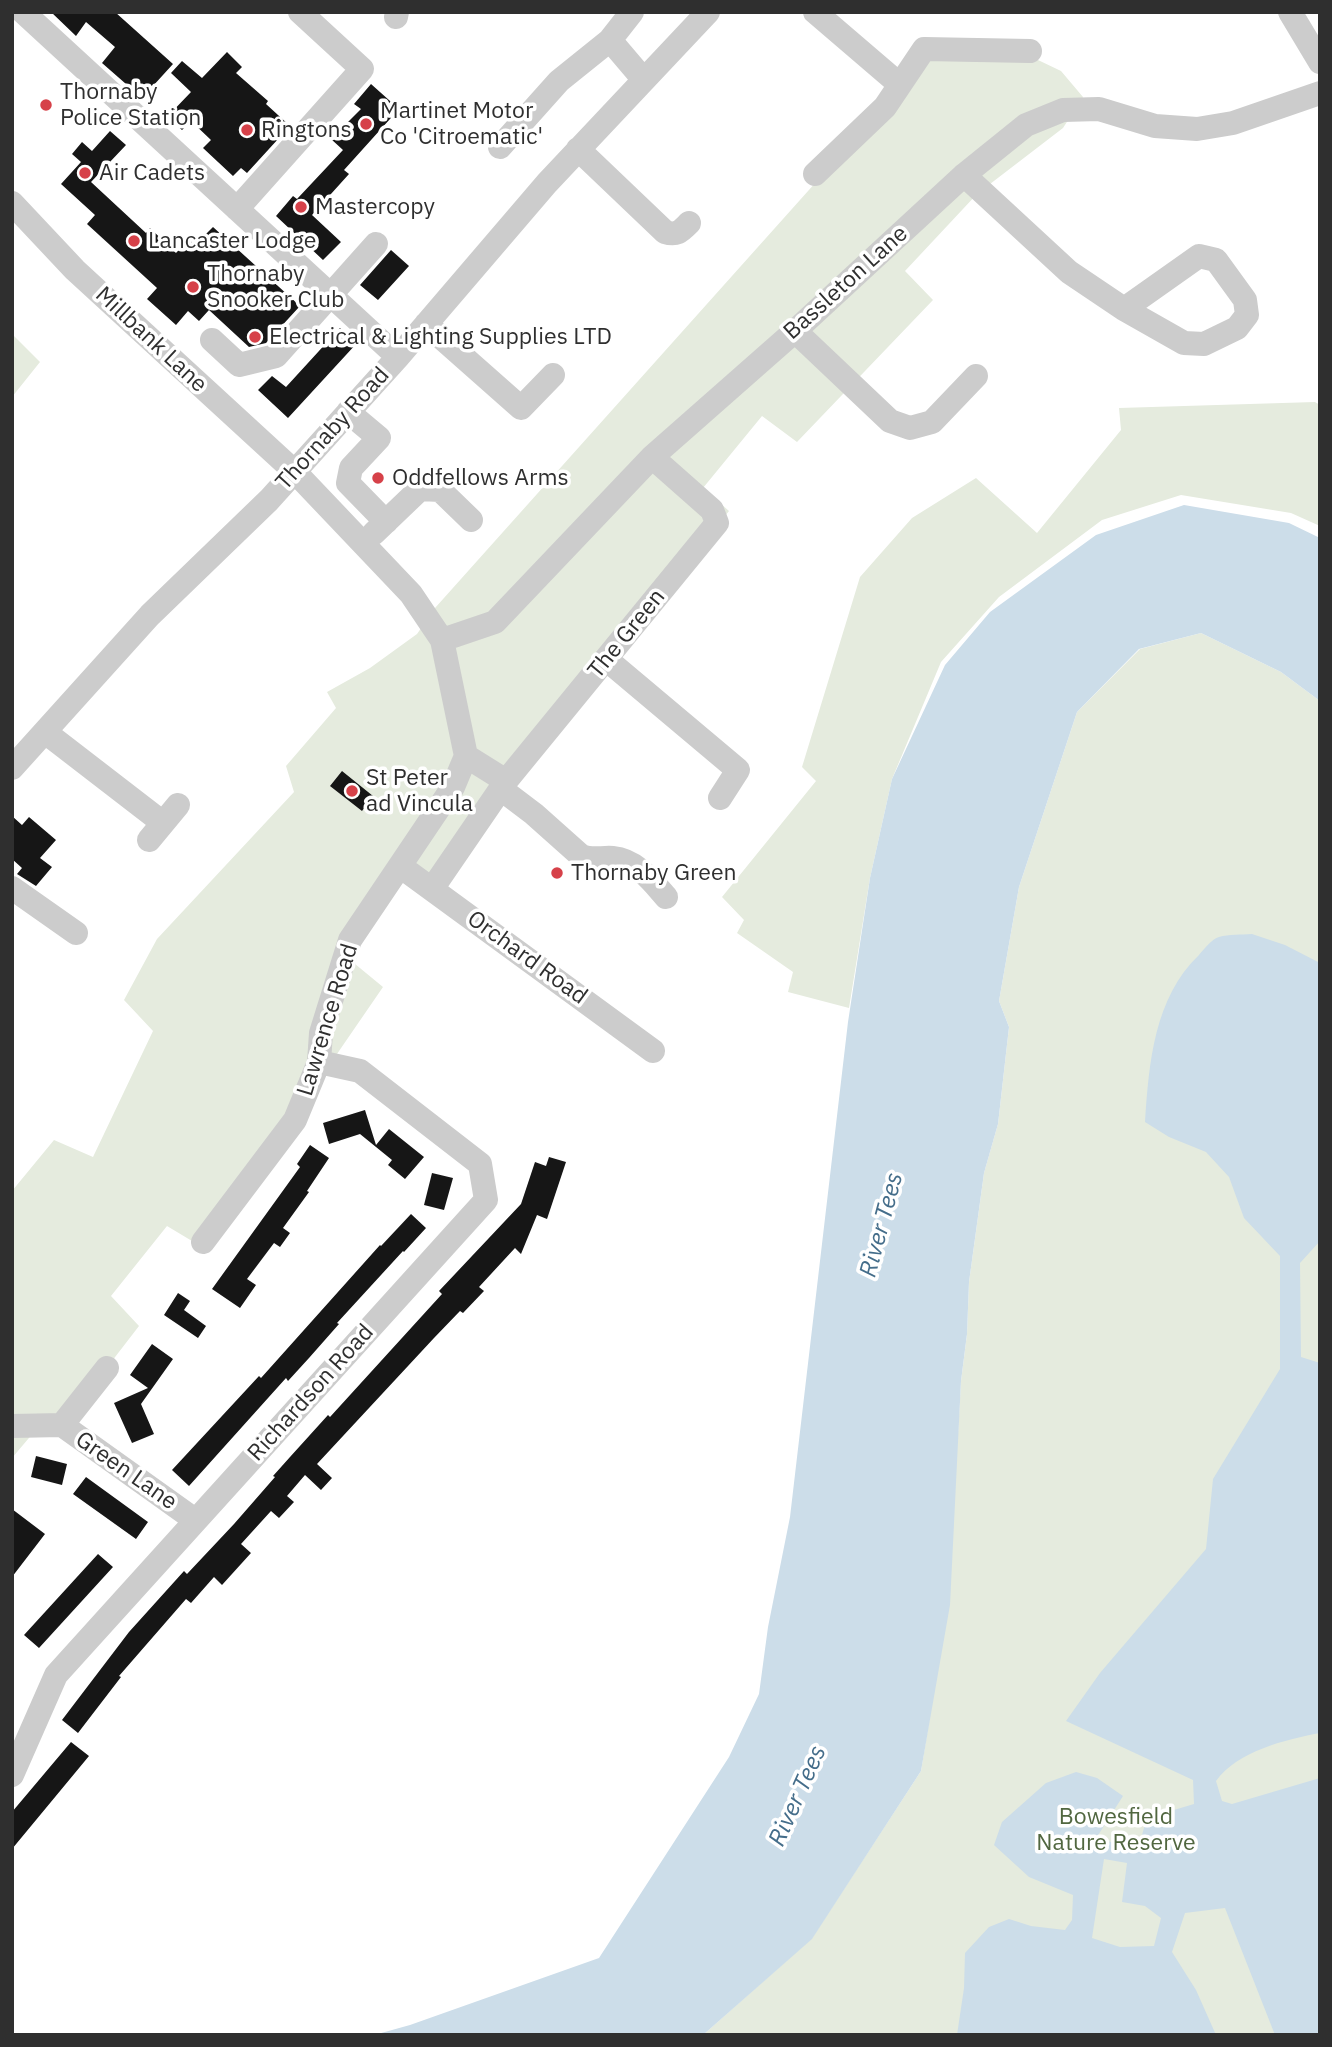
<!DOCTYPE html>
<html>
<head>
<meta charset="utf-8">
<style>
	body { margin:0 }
	#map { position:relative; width:1332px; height:2047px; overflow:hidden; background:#fff; font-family:"IBM Plex Sans",sans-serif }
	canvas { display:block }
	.frame { position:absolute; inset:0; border:14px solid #2f2f2f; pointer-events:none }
</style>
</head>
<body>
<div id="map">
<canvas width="1332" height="2047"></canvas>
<div class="frame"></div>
</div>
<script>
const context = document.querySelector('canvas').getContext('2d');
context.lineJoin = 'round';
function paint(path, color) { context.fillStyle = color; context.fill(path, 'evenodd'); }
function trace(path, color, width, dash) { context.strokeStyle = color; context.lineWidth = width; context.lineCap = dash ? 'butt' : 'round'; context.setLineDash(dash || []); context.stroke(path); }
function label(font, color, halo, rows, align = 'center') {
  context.font = font + ' "IBM Plex Sans",sans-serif'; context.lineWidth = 7; context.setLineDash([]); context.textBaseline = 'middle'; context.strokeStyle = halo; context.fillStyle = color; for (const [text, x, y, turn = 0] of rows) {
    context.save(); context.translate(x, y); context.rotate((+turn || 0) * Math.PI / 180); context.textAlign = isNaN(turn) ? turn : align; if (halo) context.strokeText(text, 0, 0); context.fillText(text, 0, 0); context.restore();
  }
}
paint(new Path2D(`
	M927,58L1038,60L1061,71L1083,97L1063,128L977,194L905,271L933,300L797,442L762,416L703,488L729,511L510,782L433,893L402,872L349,959L383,987L293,1118L197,1244L167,1226L111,1296L139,1326L58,1431L34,1432L12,1458V1191L54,1140L93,1157L153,1031L124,1000L157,939L294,792L286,766L336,708L327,692L370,668L417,634L435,608Z
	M12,334L40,362L12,397Z
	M1315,402L1320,405V526L1291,513L1181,495L1102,520L999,597L941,662L892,779L870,878L849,1008L788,992L793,972L737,933L744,920L722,897L816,781L802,767L860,577L912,518L976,478L1037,533L1121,430L1119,408Z
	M1201,633L1281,672L1320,701V2035H703L812,1938L921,1771L931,1710L958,1434L961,1381L967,1334L969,1282L984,1173L998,1124L1009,1027L999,1001L1019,887L1077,712L1140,649Z`), '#e5ebde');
paint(new Path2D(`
	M1184,505L1289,523L1320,538V701L1281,672L1201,633L1139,649L1077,712L1019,887L999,1001L1009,1027L998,1124L984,1173L969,1282L967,1334L961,1381L950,1605L921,1771L812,1939L703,2035H374L410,2025L599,1958L729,1757L759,1694L768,1627L790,1517L848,1022L870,878L892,779L945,665L990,612L1096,535Z
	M1252,934L1285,945L1320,963V1241L1300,1263L1301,1357L1320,1363V1733C1284,1740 1238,1751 1216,1781L1222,1801L1232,1804L1320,1778V2035H1275L1225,1908L1185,1913L1172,1952L1196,1990L1216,2035H957L964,1988L965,1953L989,1927L1009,1919L1031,1926L1065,1930L1072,1920L1073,1895L1029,1877L994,1845L1002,1822L1046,1783L1076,1772L1097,1778L1123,1796L1095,1840L1139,1845L1147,1818L1194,1804L1193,1780L1066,1721L1100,1673L1206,1549L1213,1479L1280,1369V1256L1244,1218L1229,1177L1206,1152L1169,1137L1145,1122C1149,1063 1154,998 1199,955C1204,949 1212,939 1219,937C1229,934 1241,935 1252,934ZM1104,1859L1127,1863L1122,1902L1145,1906L1161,1918L1154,1946L1120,1947L1092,1938Z`), '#ccdde9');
paint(new Path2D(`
	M51,12H115L173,64L142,98L102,63L115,47L86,22L76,36Z
	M227,52L242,67L236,73L268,101L266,104L290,126L247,173L241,168L233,176L203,148L211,140L191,121L182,130L167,117L191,92L171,73L182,61L202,78Z
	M371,84L399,109L344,170L349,174L312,215L341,242L323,260L276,216L293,196L297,199L343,150L331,139L361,109L354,104Z
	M110,131L126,145L91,182L146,233L150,228L176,253L190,237L197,243L213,227L300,306L266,343L249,347L209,310L199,321L188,311L176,325L147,299L157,288L87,224L95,215L61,184L81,162L72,154L82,142L92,151Z
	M391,250L409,266L378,300L360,285Z
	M340,328L357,343L288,418L258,390L272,376L286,387Z
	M342,771L373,796L362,811L330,786Z
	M12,816L22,825L29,817L56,840L40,858L52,867L36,886L17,874L22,868L12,859Z
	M365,1110L376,1145L389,1129L424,1157L405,1179L388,1165L392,1160L360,1134L329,1144L323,1123Z
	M310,1145L329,1158L307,1191L309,1192L283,1228L290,1233L280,1247L274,1243L247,1279L256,1285L240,1308L212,1289L300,1167L297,1164Z
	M549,1157L566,1162L547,1219L537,1215L521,1254L515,1248L479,1287L484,1291L463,1313L460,1311L434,1338L317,1464L332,1478L321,1490L305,1475L287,1496L294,1502L279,1518L271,1511L241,1544L251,1553L222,1585L214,1577L191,1603L186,1599L119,1676L121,1677L78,1733L62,1720L129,1632L184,1571L187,1574L234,1524L275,1477L273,1476L290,1457L328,1415L330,1417L442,1294L439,1291L521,1204L535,1162L546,1166Z
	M432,1173L453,1178L444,1210L424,1205Z
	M411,1214L426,1228L404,1252L403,1251L337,1323L339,1324L309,1358L288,1381L286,1378L189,1486L172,1470L259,1376L261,1378L380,1245L381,1246Z
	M178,1293L190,1301L184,1310L206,1326L198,1338L164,1315Z
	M152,1344L173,1359L141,1404L154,1434L132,1443L114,1403L148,1388L130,1375Z
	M36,1456L67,1464L62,1485L31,1477Z
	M86,1477L148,1522L136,1539L73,1494Z
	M12,1509L45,1534L12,1577Z
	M98,1554L113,1567L39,1648L24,1635Z
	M71,1742L89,1756L12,1849V1812Z`), '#161616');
trace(new Path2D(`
	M23,12L398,357
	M815,12L899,84
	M1290,12L1320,62
	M396,17L397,12
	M610,40L644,80
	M500,147L559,81L610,40L632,12
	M578,149L665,232C677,236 681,231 689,223
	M815,174L885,107L924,49L1030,51
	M964,175L1069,272L1124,309L1184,343L1204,344L1237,328L1247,315L1245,300L1216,260L1199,256L1124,309
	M12,203L75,270L295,472L411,594L442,640L466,756
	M237,209L362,69L300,12
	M426,324L521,408L553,375
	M795,331L890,421L910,428L932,422L976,376
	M212,340L239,365L276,356L376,244
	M348,412L379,438L351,468L348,483L386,522
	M374,533L420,489L440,490L471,520
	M442,640L495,622L652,457L795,331L964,175L1026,125L1063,110L1099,109L1155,126L1197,129L1233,123L1320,93
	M606,659L738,770L720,798
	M45,732L163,823
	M466,756L506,781L717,523L712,510L652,457
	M12,768L150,615L269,500L398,357L547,183L708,12
	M501,789L534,814L580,855C590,861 601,857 613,858C636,860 652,881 666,897
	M149,840L178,805
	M400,866L653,1051
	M12,888L76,933
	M432,889L506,781
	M203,1242L295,1120L319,1062L321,1033L350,940L453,787L466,756
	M62,1425L107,1368
	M12,1426L62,1425L195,1520
	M12,1775L56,1675L486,1200L480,1164L360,1071L319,1062`), '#ccc', 24);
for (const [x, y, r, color] of [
	[46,105,7,"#d64149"],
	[366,124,7,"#d64149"],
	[247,130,7,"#d64149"],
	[85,173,7,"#d64149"],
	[301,207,7,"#d64149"],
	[134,241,7,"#d64149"],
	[193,287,7,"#d64149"],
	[255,337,7,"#d64149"],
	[378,478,7,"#d64149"],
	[352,791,7,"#d64149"],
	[557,873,7,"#d64149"]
]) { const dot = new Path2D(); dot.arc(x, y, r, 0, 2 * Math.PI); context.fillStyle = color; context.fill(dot); trace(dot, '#fff', 2.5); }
label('23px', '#2f2f2f', '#fff', [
	["Thornaby",60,92],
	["Police Station",60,118],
	["Martinet Motor",380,111],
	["Co 'Citroematic'",380,137],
	["Ringtons",261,130],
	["Air Cadets",99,173],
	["Mastercopy",315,207],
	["Lancaster Lodge",148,241],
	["Thornaby",207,274],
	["Snooker Club",207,300],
	["Electrical & Lighting Supplies LTD",269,337],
	["Oddfellows Arms",392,478],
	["St Peter",366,778],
	["ad Vincula",366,804],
	["Thornaby Green",571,873]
], 'left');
label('23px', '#2f2f2f', '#fff', [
	["Bassleton Lane",846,283,-42],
	["Millbank Lane",151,340,43],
	["Thornaby Road",333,429,-48],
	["The Green",627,634,-51],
	["Orchard Road",527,958,36],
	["Lawrence Road",328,1020,-73],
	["Richardson Road",311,1393,-48],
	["Green Lane",126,1471,35]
]);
label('23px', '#516740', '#fff', [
	["Bowesfield",1116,1817],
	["Nature Reserve",1116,1843]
]);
label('italic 24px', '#446d8a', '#fff', [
	["River Tees",882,1225,-75],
	["River Tees",798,1796,-66]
]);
</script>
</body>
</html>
